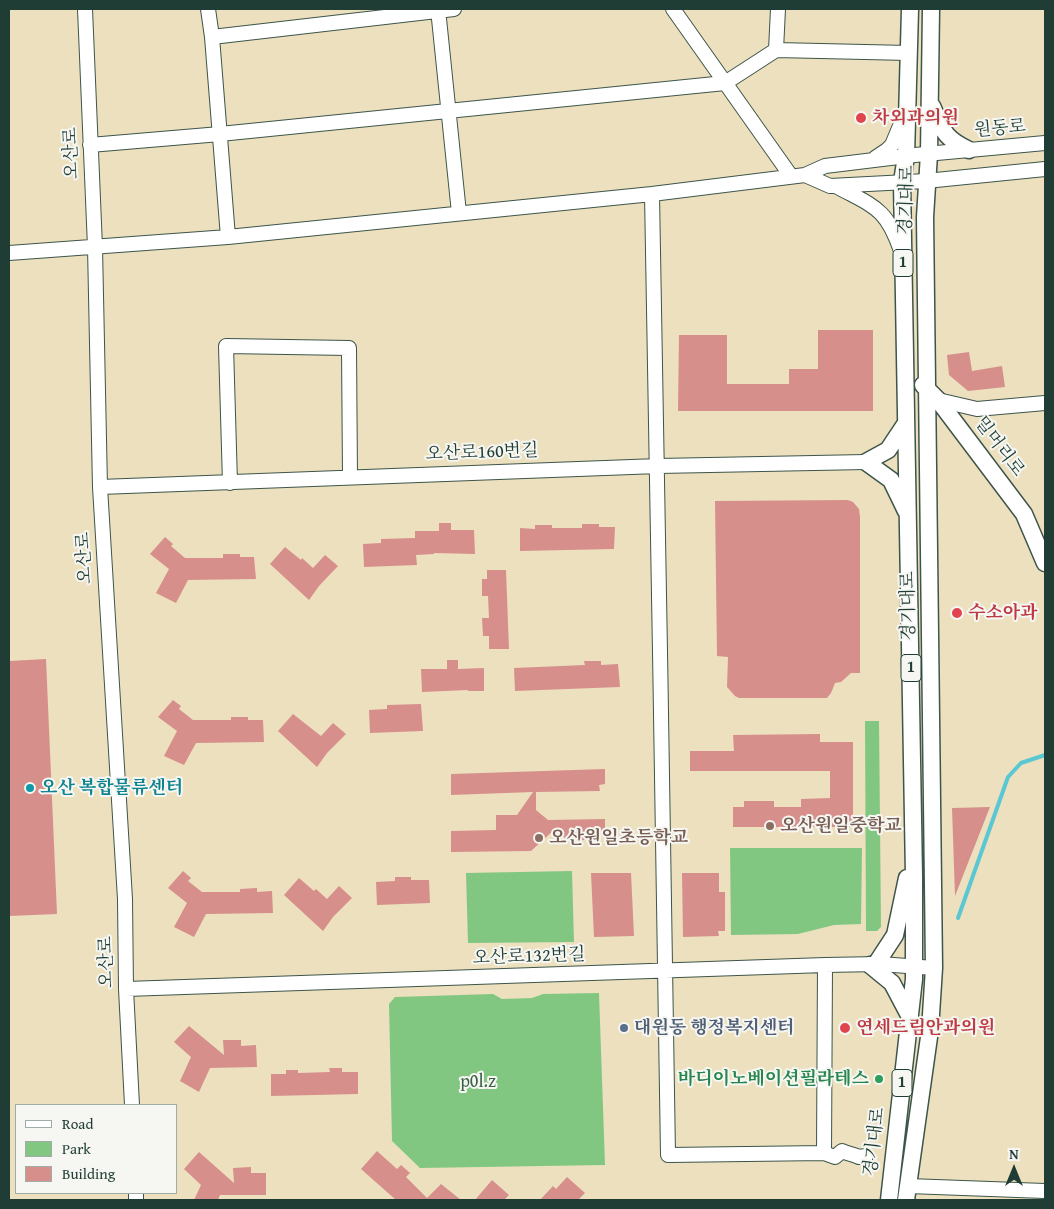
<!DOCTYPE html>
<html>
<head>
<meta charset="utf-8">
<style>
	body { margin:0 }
	#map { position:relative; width:1054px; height:1209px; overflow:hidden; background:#ece0bf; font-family:"Gentium Book Plus",serif }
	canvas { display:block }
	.frame { position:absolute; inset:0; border:10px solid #1f3d34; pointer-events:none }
	.legend { position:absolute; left:15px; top:1104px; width:162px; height:90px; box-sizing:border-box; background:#f6f6f2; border:1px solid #a0aca6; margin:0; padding:6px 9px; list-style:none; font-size:15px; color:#1f3d34 }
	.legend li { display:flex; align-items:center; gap:10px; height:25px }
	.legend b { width:25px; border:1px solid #a0aca6 }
	.north { position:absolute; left:989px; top:1144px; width:50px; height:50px; -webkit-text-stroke:4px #f6f6f2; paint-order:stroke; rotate:0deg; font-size:14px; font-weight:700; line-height:20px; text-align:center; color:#1f3d34 }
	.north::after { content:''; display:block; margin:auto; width:18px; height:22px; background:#1f3d34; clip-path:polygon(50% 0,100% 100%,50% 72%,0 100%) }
</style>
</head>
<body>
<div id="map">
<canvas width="1054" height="1209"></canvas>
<div class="frame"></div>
<ul class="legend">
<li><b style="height:6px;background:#fff"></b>Road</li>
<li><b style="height:14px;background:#82c781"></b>Park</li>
<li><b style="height:14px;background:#d78f8b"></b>Building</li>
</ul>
<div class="north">N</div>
</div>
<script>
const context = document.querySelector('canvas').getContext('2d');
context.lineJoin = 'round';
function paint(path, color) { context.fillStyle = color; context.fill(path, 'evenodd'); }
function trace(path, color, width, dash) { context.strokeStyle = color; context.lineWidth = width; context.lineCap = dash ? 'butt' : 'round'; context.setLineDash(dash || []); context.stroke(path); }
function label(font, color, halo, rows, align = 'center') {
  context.font = font + ' "Gentium Book Plus","Noto Serif KR",serif'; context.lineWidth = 4; context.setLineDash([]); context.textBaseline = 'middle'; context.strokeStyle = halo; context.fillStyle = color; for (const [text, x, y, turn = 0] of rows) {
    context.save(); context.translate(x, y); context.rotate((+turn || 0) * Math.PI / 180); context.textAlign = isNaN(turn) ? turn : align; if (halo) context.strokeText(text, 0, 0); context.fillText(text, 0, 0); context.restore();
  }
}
paint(new Path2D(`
	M865,721H879L881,927L877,931H866Z
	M730,848H862L861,924L834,925L798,934L731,935Z
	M572,871L574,942L468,943L466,873Z
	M599,993L605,1165L420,1168L392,1141L389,1004L395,997L493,994L502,999L532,998L543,994Z`), '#82c781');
trace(new Path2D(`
	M958,918L1008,777L1021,763L1045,755`), '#5bc7d2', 4);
paint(new Path2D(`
	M818,330H873V411H678L679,335H727V384H789V369H818Z
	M969,352L972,371L1002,366L1005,387L968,391L949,375L947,355Z
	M848,500L853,502L859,509L860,517V673H851L841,682L835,683L831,693L827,698H739L735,696L727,687L728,657L717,656L715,501Z
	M439,523H451V530H474L475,554L434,553V554L416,555L417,565L364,567L363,544L381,543V539L415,538V531H439Z
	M582,524H599V527H615L614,549L520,551V528L535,529V525H552V528H582Z
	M165,537L173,544L171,546L185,558H223V554H240V557H254L256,579L188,580L176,603L156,593L169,569L150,554Z
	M285,547L301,560L302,558L313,568L325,555L338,566L319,586L309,600L270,564Z
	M487,570H506L509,649H489V636H483L482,618H489L488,596H482V579H487Z
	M46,659L57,914L9,916V661Z
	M447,660H458V669L484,668V691H468V690L422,692L421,669H447Z
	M584,661H601V665L618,664L620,687L515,691L514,668L585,665Z
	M173,700L181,706L179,709L193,720H231V717H248V720H263L264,742L196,743L184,765L164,756L177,731L158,717Z
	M421,704L423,731L370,733L369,710L387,709V705Z
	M293,714L321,736L333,723L346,734L327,753L317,767L278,731Z
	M820,734V742H853V827H733V807H744V801H774V807H801V799L830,798V771H690V751H734L733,735Z
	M605,769V784L599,785L600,791L536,792V810L548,820L605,819V834L598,835L599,840H567L555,829L531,851L451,852V831L496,830V815H517L533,792L451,795V774Z
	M990,807L955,896L952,808Z
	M183,871L191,878L188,881L202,892H240V889L257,888V892L272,891L273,913L206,914L194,937L174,927L187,903L168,888Z
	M591,873H631L634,936L594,937Z
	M682,873H719V892H725V931H718L719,936L683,937Z
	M395,877H411V880H429L430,903L377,905L376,882L395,881Z
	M299,878L314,891L316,889L327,899L339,886L352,898L333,917L323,931L284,895Z
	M189,1026L224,1055L223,1040H241V1046L256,1045L257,1067L210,1068L199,1092L180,1081L191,1057L174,1042Z
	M329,1068H342V1072H358V1094L271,1096V1074H286V1070H298V1073L330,1072Z
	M377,1151L397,1169L401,1165L410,1173L406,1177L427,1198L441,1184L461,1200H396L361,1169Z
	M199,1152L234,1183L233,1168L251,1167V1173H266V1195H220L218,1200H194L201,1185L184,1169Z
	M567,1177L585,1193L578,1200H540L553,1186L556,1189Z
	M492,1180L509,1195L504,1200H475Z`), '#d78f8b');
const minor = new Path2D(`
	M85,9L95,247L100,487L125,899L126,989L132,1105
	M208,9L212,37L454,9
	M438,9L459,213
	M673,9L791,176
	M212,37L228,237
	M776,50L778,9
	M90,145L220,134L725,83L776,50L909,53
	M875,158L887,150L892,145L905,114
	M805,175L830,186L926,181L1045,169
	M836,186C874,207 886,207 901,251
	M652,194C660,514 661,835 668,1155L824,1153L825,965
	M9,253L228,237L652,194L805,175L825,166L915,155L1045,143
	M938,400L977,409L1045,403
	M230,483L226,346L349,348L350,477
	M100,487L658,466L866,462
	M126,989L825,965L880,964L934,968
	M824,1153L835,1157L842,1151C848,1154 853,1154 859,1157L866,1156
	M908,1186L1045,1191
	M136,1193V1200`);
const major = new Path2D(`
	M932,106C943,131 944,138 969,150
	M923,385L938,400L1024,514L1045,563
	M906,511L891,480L866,462L888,450L906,423
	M876,964L895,935L907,878
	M870,965L892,983L910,1017
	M889,1200L914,979V876L902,182L906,156L910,9
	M906,1200L930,1030L934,968L925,217L929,154L931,9`);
trace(minor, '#3e5549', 16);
trace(major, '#3e5549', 19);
trace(minor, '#fff', 14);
trace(major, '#fff', 16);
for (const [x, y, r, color] of [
	[861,118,6,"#e0444e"],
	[957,613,6,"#e0444e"],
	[30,788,5,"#0f9aa8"],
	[770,826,5,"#8d6e63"],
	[539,838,5,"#8d6e63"],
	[624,1028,5,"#5c6f8a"],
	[845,1028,6,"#e0444e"],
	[879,1079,5,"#2e9e5b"]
]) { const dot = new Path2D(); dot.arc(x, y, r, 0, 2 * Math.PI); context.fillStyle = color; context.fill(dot); trace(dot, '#f6f6f2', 2); }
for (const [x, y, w] of [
	[903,263,20],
	[911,668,20],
	[902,1083,20]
]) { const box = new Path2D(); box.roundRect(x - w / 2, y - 13.5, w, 27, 4); context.fillStyle = '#f6f6f2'; context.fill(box); trace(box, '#1f3d34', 1); }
label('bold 16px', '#1f3d34', null, [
	["1",903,263],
	["1",911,668],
	["1",902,1083]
]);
label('bold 18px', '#be3a42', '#f6f6f2', [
	["차외과의원",872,118],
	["수소아과",968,613],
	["연세드림안과의원",856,1028]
], 'left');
label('18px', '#1f3d34', '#f6f6f2', [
	["원동로",1000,129,-5],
	["오산로",72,153,-92],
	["경기대로",907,200,-88],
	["밀머리로",999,447,53],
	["오산로160번길",482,453,-2],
	["오산로",85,558,-93],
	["경기대로",909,606,-91],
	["오산로132번길",529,957,-2],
	["오산로",107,962,-91],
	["경기대로",875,1142,-83]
]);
label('bold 18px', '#0d838f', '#f6f6f2', [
	["오산 복합물류센터",40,788]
], 'left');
label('bold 18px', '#785e54', '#f6f6f2', [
	["오산원일중학교",780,826],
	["오산원일초등학교",549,838]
], 'left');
label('bold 18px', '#4e5e75', '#f6f6f2', [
	["대원동 행정복지센터",634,1028]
], 'left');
label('bold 18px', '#27864d', '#f6f6f2', [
	["바디이노베이션필라테스",869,1079]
], 'right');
label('18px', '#386047', '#f6f6f2', [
	["p0l.z",478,1082]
]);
</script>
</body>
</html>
